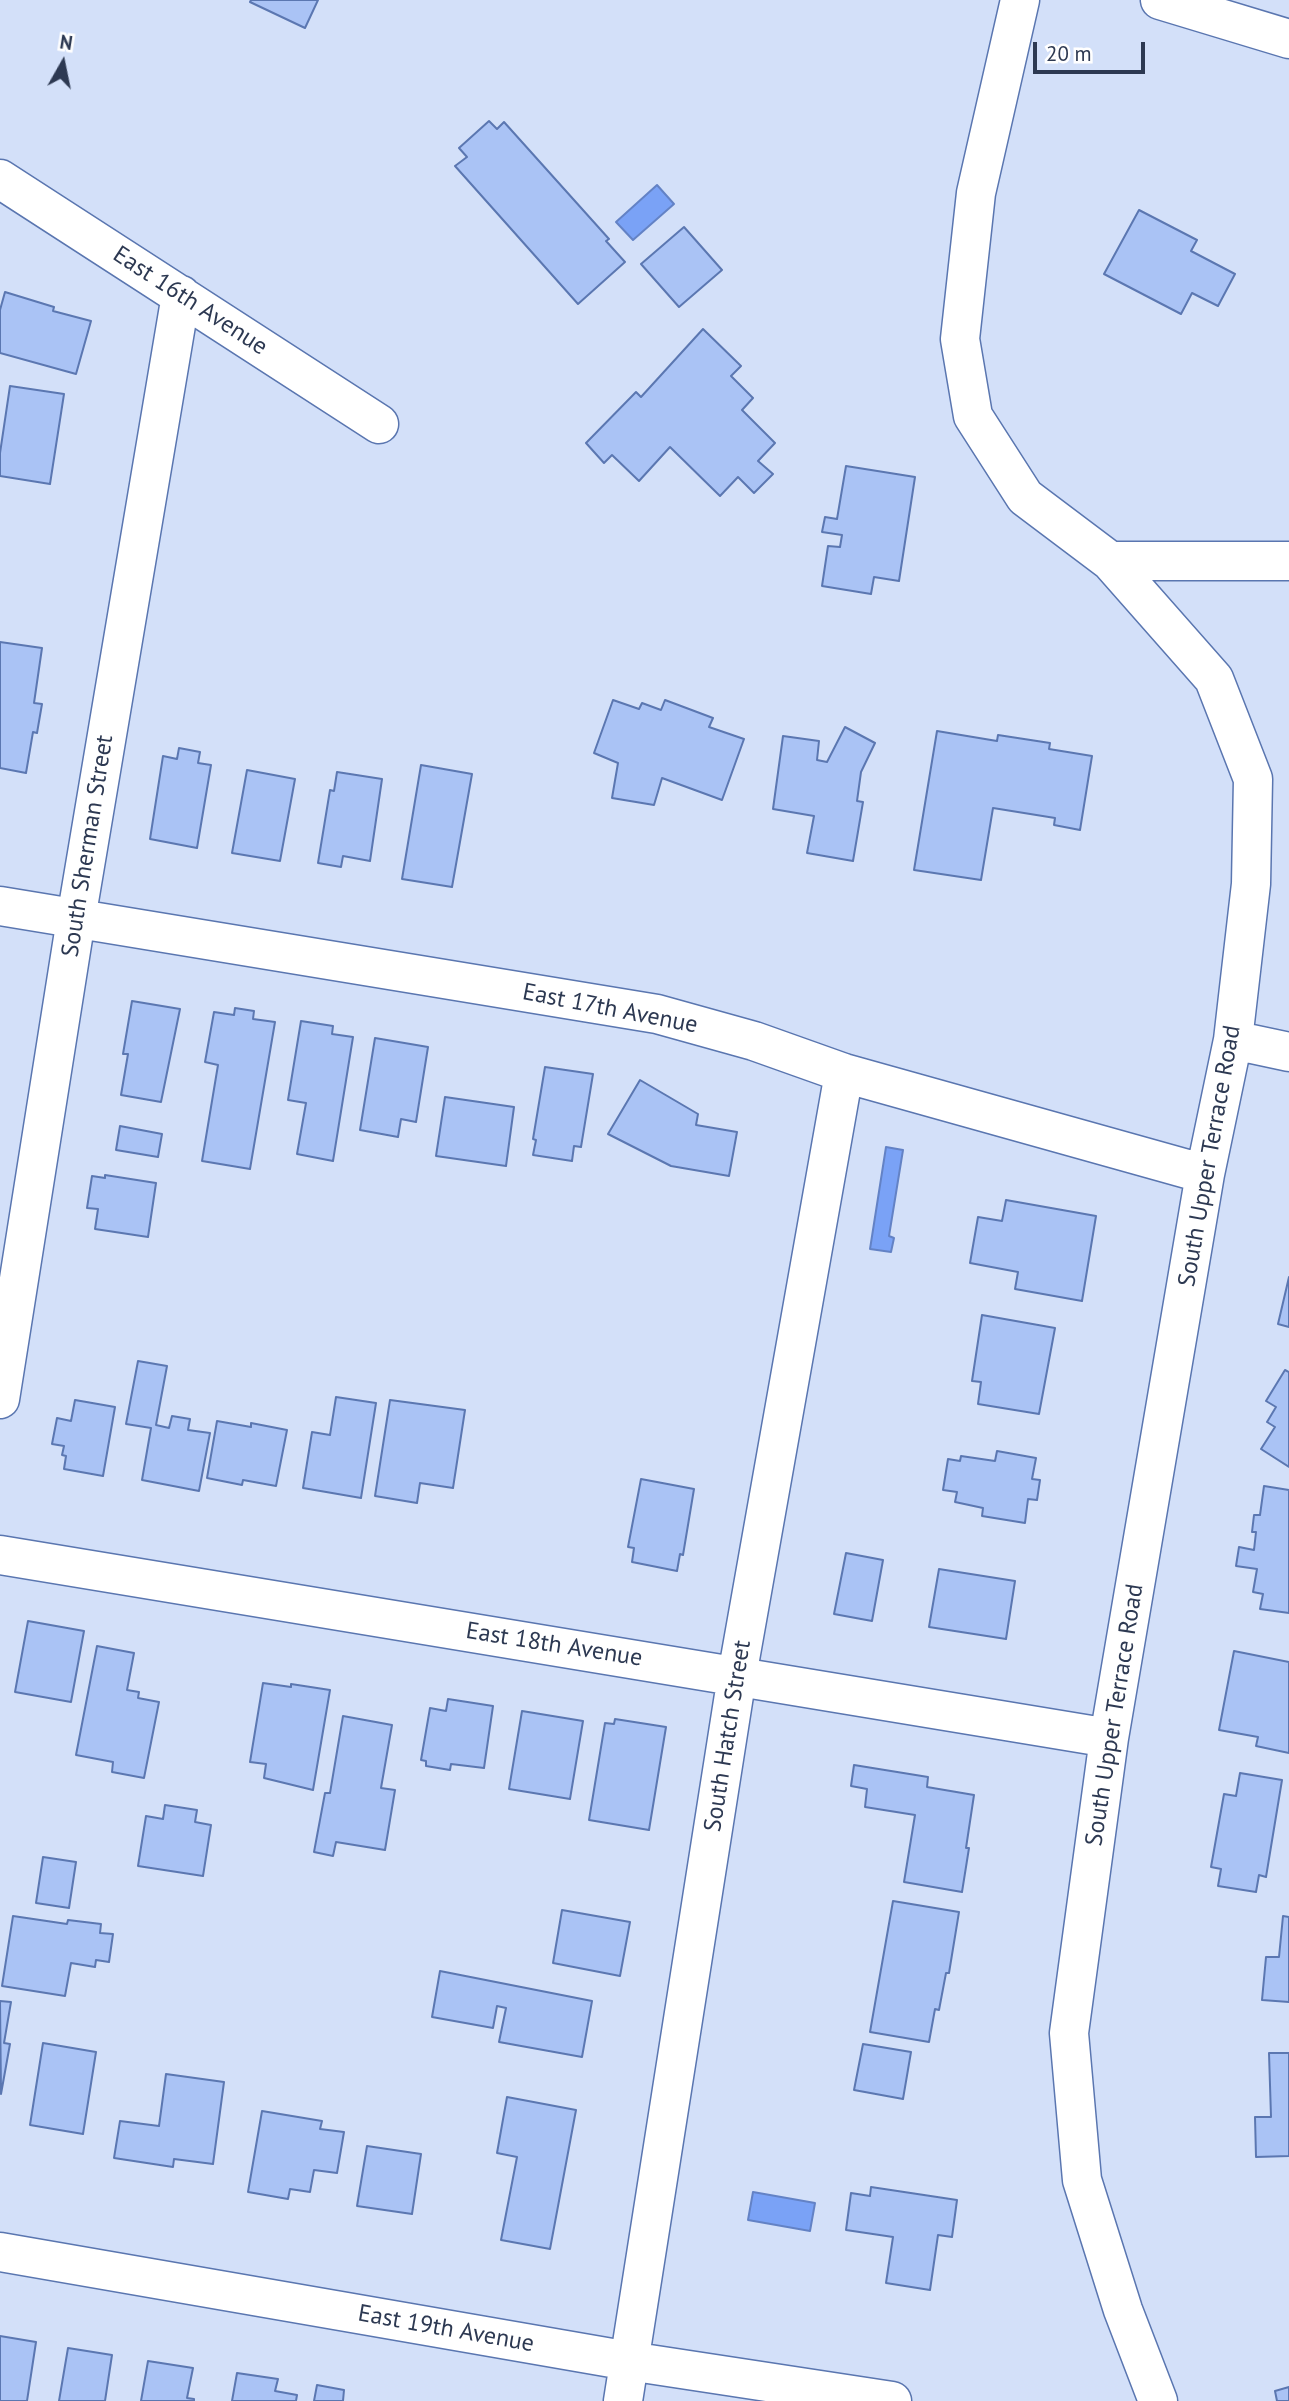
<!DOCTYPE html>
<html>
<head>
<meta charset="utf-8">
<style>
	body { margin:0 }
	#map { position:relative; width:1289px; height:2401px; overflow:hidden; background:#d3e0f9; font-family:"PT Sans",sans-serif }
	canvas { display:block }
	.north { position:absolute; left:28px; top:28px; width:70px; height:70px; -webkit-text-stroke:5px #fff; paint-order:stroke; rotate:9deg; font-size:19px; font-weight:700; line-height:28px; text-align:center; color:#2d3952 }
	.north::after { content:''; display:block; margin:auto; width:24px; height:32px; background:#2d3952; clip-path:polygon(50% 0,100% 100%,50% 72%,0 100%) }
	.scale { position:absolute; left:1033px; top:42px; width:112px; height:32px; box-sizing:border-box; border:4px solid #2d3952; border-top:0; padding-left:9px; font-size:21px; line-height:24px; white-space:nowrap; color:#2d3952; -webkit-text-stroke:5px #fff; paint-order:stroke }
</style>
</head>
<body>
<div id="map">
<canvas width="1289" height="2401"></canvas>
<div class="north">N</div>
<div class="scale">20 m</div>
</div>
<script>
const context = document.querySelector('canvas').getContext('2d');
context.lineJoin = 'round';
function paint(path, color) { context.fillStyle = color; context.fill(path, 'evenodd'); }
function trace(path, color, width, dash) { context.strokeStyle = color; context.lineWidth = width; context.lineCap = dash ? 'butt' : 'round'; context.setLineDash(dash || []); context.stroke(path); }
function label(font, color, halo, rows, align = 'center') {
  context.font = font + ' "PT Sans",sans-serif'; context.lineWidth = 5; context.setLineDash([]); context.textBaseline = 'middle'; context.strokeStyle = halo; context.fillStyle = color; for (const [text, x, y, turn = 0] of rows) {
    context.save(); context.translate(x, y); context.rotate((+turn || 0) * Math.PI / 180); context.textAlign = isNaN(turn) ? turn : align; if (halo) context.strokeText(text, 0, 0); context.fillText(text, 0, 0); context.restore();
  }
}
const water = new Path2D(`
	M657,185L674,204L633,240L616,222Z
	M886,1147L903,1150L889,1236L894,1238L891,1252L870,1249Z
	M753,2192L815,2203L810,2231L748,2220Z`);
paint(water, '#7aa2f6');
trace(water, '#6382c5', 2);
const building = new Path2D(`
	M251,0H318L305,28L250,2Z
	M489,121L497,129L504,122L609,239L606,241L625,262L578,304L455,166L467,157L459,148Z
	M1139,210L1197,240L1191,251L1235,274L1218,306L1192,293L1181,314L1104,274Z
	M684,227L722,270L679,307L641,264Z
	M5,292L54,307L53,311L91,321L76,374L0,353V310Z
	M703,329L741,366L731,376L753,398L742,410L775,443L758,461L773,474L754,493L738,477L720,496L670,447L639,481L612,455L604,463L586,443L636,392L641,397Z
	M10,386L64,394L50,484L0,476V453Z
	M846,466L915,477L899,581L874,577L871,594L822,586L828,546L840,547L842,535L822,532L825,517L837,519Z
	M0,642L42,648L34,703L42,704L37,733L33,732L26,773L0,768Z
	M613,700L639,709L642,703L661,710L665,700L713,718L709,727L744,739L722,800L662,778L654,805L612,798L618,763L594,753Z
	M845,727L875,743L861,772L857,801L863,802L853,861L807,853L814,816L773,809L783,736L819,741L817,760L827,762Z
	M937,731L997,741L998,735L1050,743L1049,749L1092,756L1080,830L1054,825L1055,818L993,808L981,880L914,870Z
	M179,748L200,752L198,763L211,765L197,848L150,839L163,756L177,759Z
	M421,765L472,774L452,887L402,879Z
	M247,770L295,779L280,861L232,853Z
	M337,772L382,779L370,861L343,856L341,867L318,863L330,790L334,791Z
	M132,1001L180,1009L161,1102L121,1095L128,1054H123Z
	M235,1008L254,1011L253,1019L275,1022L250,1169L202,1161L218,1065L205,1062L214,1012L234,1015Z
	M301,1021L333,1026L332,1034L353,1037L333,1161L297,1154L306,1103L288,1100Z
	M375,1038L428,1047L416,1122L401,1119L398,1137L360,1130Z
	M545,1067L593,1074L581,1147L574,1146L572,1161L533,1155L536,1140L533,1139Z
	M640,1080L698,1114L696,1125L737,1132L729,1176L671,1166L608,1134Z
	M445,1097L514,1107L506,1166L436,1156Z
	M120,1126L162,1134L158,1157L116,1150Z
	M105,1175L156,1183L148,1237L95,1229L98,1209L87,1208L92,1176L105,1178Z
	M1006,1200L1096,1216L1082,1301L1015,1289L1018,1272L970,1263L978,1217L1002,1221Z
	M1289,1277V1327L1278,1324Z
	M982,1315L1055,1328L1039,1414L978,1404L981,1382L972,1381Z
	M138,1361L167,1366L156,1425L169,1428L172,1416L190,1419L188,1430L210,1433L199,1491L142,1480L151,1428L126,1424Z
	M1285,1370L1289,1372V1467L1261,1449L1275,1427L1267,1422L1276,1407L1266,1401Z
	M336,1397L376,1403L361,1498L303,1488L312,1432L330,1435Z
	M75,1400L115,1407L103,1476L64,1469L66,1456L62,1455L64,1446L52,1444L57,1418L71,1421Z
	M390,1400L465,1410L453,1488L420,1483L417,1503L375,1496Z
	M217,1421L251,1427V1423L287,1430L276,1486L243,1480L242,1485L207,1478Z
	M997,1451L1036,1458L1032,1479L1040,1480L1037,1500L1028,1499L1025,1523L982,1516L983,1508L955,1502L957,1492L943,1490L948,1459L960,1461L961,1456L995,1461Z
	M641,1479L694,1489L683,1555L680,1554L677,1571L632,1562L634,1548L628,1547Z
	M1264,1486L1289,1490V1613L1260,1609L1263,1594L1253,1592L1257,1569L1236,1566L1239,1547L1254,1550L1256,1532H1252L1254,1515H1260Z
	M846,1553L883,1560L872,1621L834,1614Z
	M939,1569L1015,1581L1006,1639L929,1627Z
	M28,1621L84,1631L71,1702L15,1692Z
	M97,1646L134,1653L127,1690L139,1692L138,1698L159,1702L144,1778L112,1772L113,1762L76,1755Z
	M1234,1651L1289,1662V1753L1256,1746L1258,1737L1219,1730Z
	M263,1683L291,1687V1684L330,1690L313,1790L264,1778L266,1764L250,1762Z
	M448,1699L493,1706L484,1768L451,1764L450,1770L426,1766V1761L421,1760L430,1708L446,1711Z
	M522,1711L583,1721L570,1799L509,1789Z
	M343,1716L392,1725L381,1788L395,1790L385,1850L336,1842L333,1856L314,1852L325,1793H330Z
	M615,1719L666,1727L649,1830L589,1820L605,1723L614,1724Z
	M854,1765L928,1777L927,1787L974,1795L966,1848H969L962,1892L904,1882L915,1815L865,1807L867,1789L851,1786Z
	M1240,1773L1282,1780L1266,1877L1259,1875L1256,1892L1218,1886L1221,1869L1211,1867L1224,1794L1236,1796Z
	M165,1805L197,1810L195,1822L211,1825L203,1876L138,1866L146,1816L163,1819Z
	M43,1857L76,1862L69,1908L36,1903Z
	M893,1901L959,1912L949,1973H946L939,2010L935,2009L929,2042L870,2032Z
	M562,1910L630,1922L620,1976L553,1963Z
	M13,1916L67,1924L68,1920L101,1924L100,1933L113,1934L109,1962L96,1960L95,1967L71,1963L65,1996L2,1986Z
	M1283,1916L1289,1917V2002L1262,2000L1266,1957H1279Z
	M440,1971L592,2001L582,2057L499,2042L506,2008L497,2006L493,2028L432,2017Z
	M0,2001L11,2002L4,2043L10,2044L1,2094Z
	M43,2043L96,2052L83,2134L30,2125Z
	M863,2044L911,2052L903,2099L854,2090Z
	M1269,2053H1289V2156L1256,2157L1255,2117H1271Z
	M166,2074L224,2082L213,2164L174,2159L173,2167L114,2158L120,2121L159,2126Z
	M507,2097L576,2110L550,2249L501,2240L517,2157L497,2153Z
	M262,2111L322,2121L320,2129L344,2132L337,2173L314,2170L310,2192L290,2189L288,2199L248,2192Z
	M367,2146L421,2154L412,2214L357,2206Z
	M871,2187L957,2200L952,2237L938,2235L930,2290L886,2283L893,2237L846,2230L851,2193L870,2196Z
	M0,2336L36,2342L27,2401H0Z
	M68,2348L112,2355L105,2401H59Z
	M148,2361L193,2368L187,2398L194,2399V2401H141Z
	M237,2373L278,2379L275,2391L297,2395L296,2401H232Z
	M317,2385L344,2390L343,2401H314Z
	M1289,2387V2401H1277L1275,2391Z`);
paint(building, '#aac3f5');
trace(building, '#5b77b1', 2);
const minor = new Path2D(`
	M1020,0L976,193L960,339L973,416L1025,497L1110,561L1214,679L1253,779L1251,884L1233,1040L1205,1174L1109,1738L1069,2033L1082,2180L1123,2310L1158,2401
	M1160,0L1289,39
	M0,179L379,424
	M1110,561H1289
	M0,906L657,1014L754,1041L844,1073L1205,1174
	M1233,1040L1289,1052
	M0,1399L76,919L181,295
	M0,1555L1109,1738
	M0,2252L629,2361L892,2401
	M623,2401L737,1676L844,1073`);
trace(minor, '#5a76b0', 41);
trace(minor, '#fff', 38);
label('24px', '#2d3952', '#fff', [
	["East 16th Avenue",190,301,33],
	["South Sherman Street",88,846,-81],
	["East 17th Avenue",610,1009,11],
	["South Upper Terrace Road",1210,1156,-80],
	["East 18th Avenue",554,1645,9],
	["South Upper Terrace Road",1115,1715,-81],
	["South Hatch Street",728,1736,-81],
	["East 19th Avenue",446,2329,10]
]);
</script>
</body>
</html>
